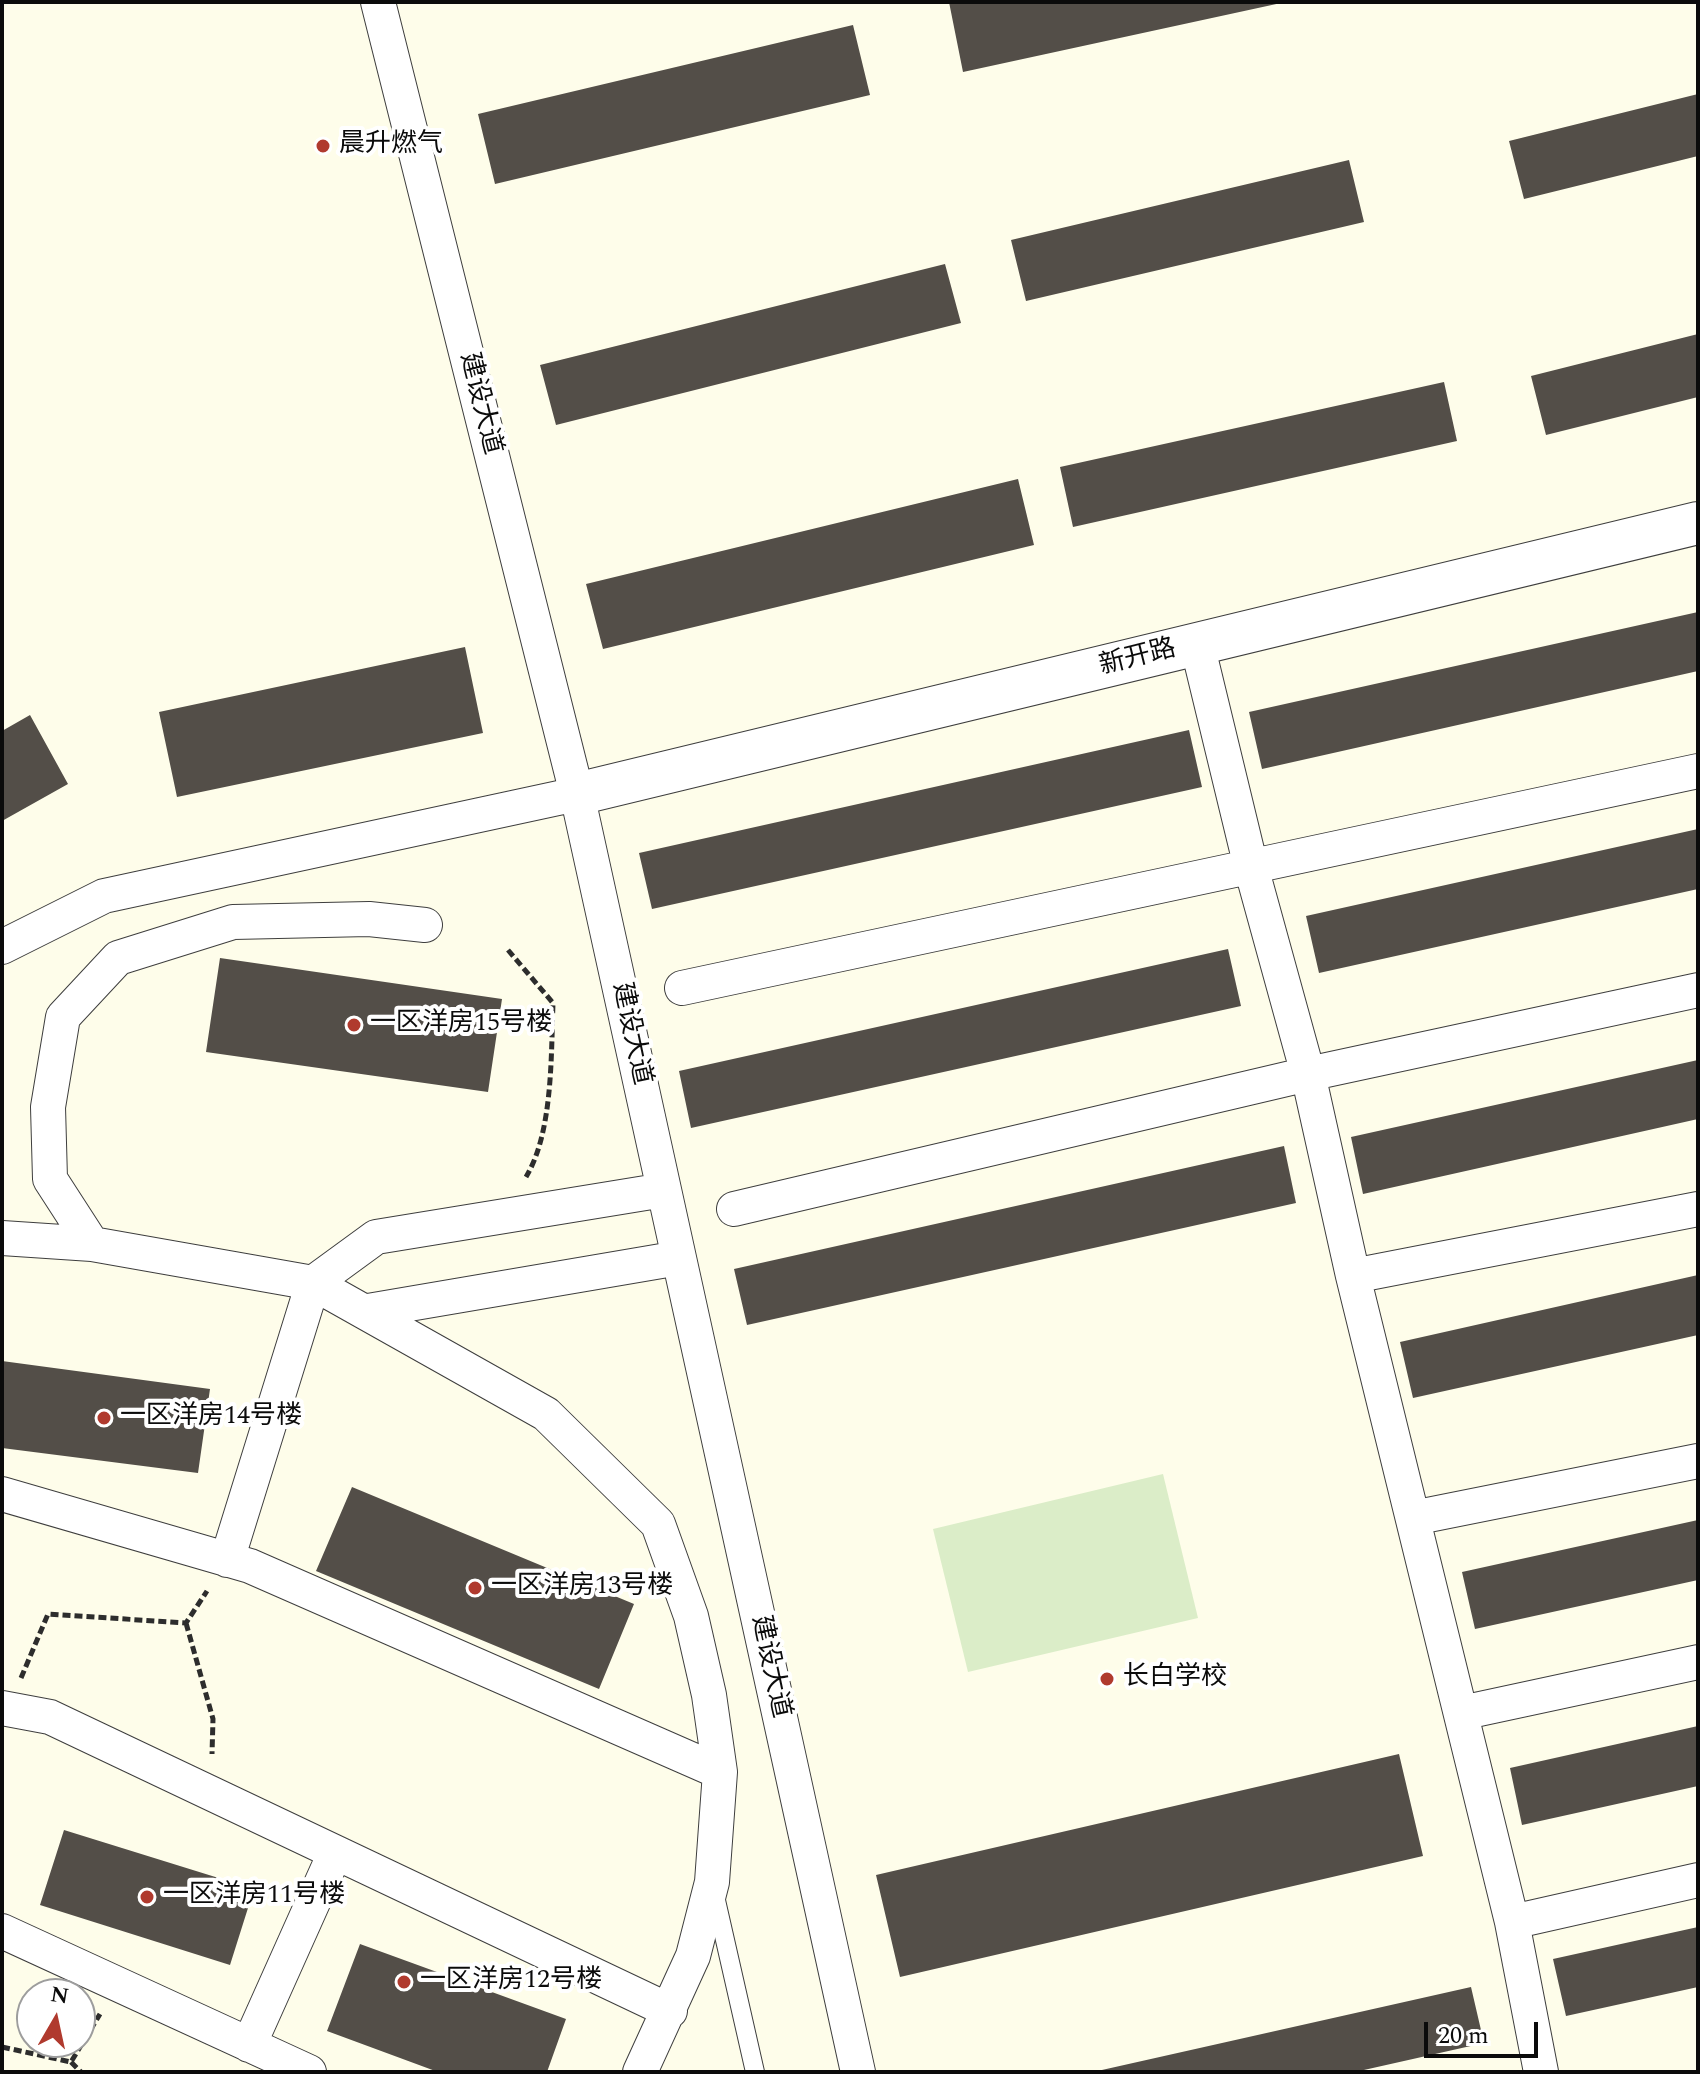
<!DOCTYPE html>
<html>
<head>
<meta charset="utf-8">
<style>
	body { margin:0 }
	#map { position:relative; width:1700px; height:2074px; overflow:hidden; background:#fefdea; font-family:Spectral,serif }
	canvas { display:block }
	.frame { position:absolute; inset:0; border:4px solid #0b0b0b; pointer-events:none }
	.north { position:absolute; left:16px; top:1978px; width:80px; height:80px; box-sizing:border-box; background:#fff; border:2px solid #9d9d9d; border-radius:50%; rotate:9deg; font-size:22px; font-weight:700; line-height:32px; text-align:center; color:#0b0b0b }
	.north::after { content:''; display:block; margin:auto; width:28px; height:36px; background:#b03a2e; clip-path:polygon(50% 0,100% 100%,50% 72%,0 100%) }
	.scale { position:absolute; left:1424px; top:2022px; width:114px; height:36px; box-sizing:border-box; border:4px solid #0b0b0b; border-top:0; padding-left:10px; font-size:24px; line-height:28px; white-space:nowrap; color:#0b0b0b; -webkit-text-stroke:6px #fff; paint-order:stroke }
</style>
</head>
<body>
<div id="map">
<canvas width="1700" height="2074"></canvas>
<div class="frame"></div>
<div class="north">N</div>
<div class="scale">20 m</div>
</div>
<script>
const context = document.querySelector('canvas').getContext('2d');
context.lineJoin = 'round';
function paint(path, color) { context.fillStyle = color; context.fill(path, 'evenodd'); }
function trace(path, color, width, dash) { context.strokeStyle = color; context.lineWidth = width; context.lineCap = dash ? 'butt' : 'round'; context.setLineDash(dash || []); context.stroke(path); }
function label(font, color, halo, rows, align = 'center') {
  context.font = font + ' Spectral,"Noto Sans SC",serif'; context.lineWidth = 8; context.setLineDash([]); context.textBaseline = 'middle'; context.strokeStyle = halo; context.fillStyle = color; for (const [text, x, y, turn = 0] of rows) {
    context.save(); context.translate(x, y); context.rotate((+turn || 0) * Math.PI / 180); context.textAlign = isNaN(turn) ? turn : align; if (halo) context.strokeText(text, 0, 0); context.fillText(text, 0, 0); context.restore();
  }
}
paint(new Path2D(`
	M1163,1474L1198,1618L968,1672L933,1529Z`), '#dbedc8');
paint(new Path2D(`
	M949,2H1281V3L963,72Z
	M853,25L870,95L495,184L478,114Z
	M1698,94V156L1524,199L1509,141Z
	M1349,160L1364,222L1026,301L1011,240Z
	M945,264L961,323L556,425L540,365Z
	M1698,334V397L1546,435L1531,376Z
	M1444,382L1457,441L1073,527L1060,467Z
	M1018,479L1034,545L603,649L586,584Z
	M1698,612V671L1262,769L1249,712Z
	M465,647L483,733L177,797L159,712Z
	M30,715L68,784L2,821V731Z
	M1189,730L1202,787L652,909L639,853Z
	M1698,829V889L1319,973L1306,916Z
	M1228,949L1241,1006L691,1128L679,1071Z
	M220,958L502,999L488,1092L206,1052Z
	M1698,1060V1119L1363,1194L1351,1137Z
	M1284,1146L1296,1203L747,1325L734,1269Z
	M1698,1275V1335L1413,1398L1400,1342Z
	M2,1361L210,1389L198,1473L2,1448Z
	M352,1487L634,1604L599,1689L316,1571Z
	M1698,1520V1580L1475,1629L1462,1572Z
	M1698,1726V1786L1522,1825L1510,1768Z
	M1399,1754L1423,1856L900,1977L876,1875Z
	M64,1830L254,1889L230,1965L40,1905Z
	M1698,1927V1987L1566,2016L1553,1959Z
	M360,1944L566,2019L547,2072H438L327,2031Z
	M1471,1987L1484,2043L1355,2072H1093Z`), '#534e48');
const service = new Path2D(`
	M715,1896L755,2072`);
const minor = new Path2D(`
	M378,2L577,794L858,2072
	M1197,644L1251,867L1308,1074L1353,1276L1512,1922L1541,2072
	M2,947L104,896L577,794
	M682,988L1698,771
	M734,1209L1308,1074L1698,990
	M2,1238L92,1244L313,1283L546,1414L658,1524L691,1616L709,1695L720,1772L712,1882L693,1956L640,2072
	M92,1244L50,1179L48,1107L63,1017L118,958L233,922L369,919L425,925
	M1353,1276L1698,1209
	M368,1311L679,1258
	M2,1494L250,1566L720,1772
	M1413,1518L1698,1461
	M227,1560L313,1283L376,1237L664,1190
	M2,1708L50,1717L670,2011
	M1461,1713L1698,1662
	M1512,1922L1698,1880
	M2,1931L309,2072
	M249,2045L335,1853`);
const tertiary = new Path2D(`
	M577,794L1698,523`);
trace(service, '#3e3e3e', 20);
trace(minor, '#3e3e3e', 36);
trace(tertiary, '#3e3e3e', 44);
trace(new Path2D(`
	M508,950L553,1003C551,1056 553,1132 526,1177
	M186,1623L213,1719L212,1754
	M21,1678L48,1614L186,1623L207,1591
	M2,2047L71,2062L100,2014
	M71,2062L81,2072`), '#2d2d2d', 5, [8, 4]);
trace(service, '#fff', 18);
trace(minor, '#fff', 34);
trace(tertiary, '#fff', 42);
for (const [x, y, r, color] of [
	[323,146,8,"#b03a2e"],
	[354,1025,8,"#b03a2e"],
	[104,1418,8,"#b03a2e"],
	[475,1588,8,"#b03a2e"],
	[1107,1679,8,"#b03a2e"],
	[147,1897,8,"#b03a2e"],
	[404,1982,8,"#b03a2e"]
]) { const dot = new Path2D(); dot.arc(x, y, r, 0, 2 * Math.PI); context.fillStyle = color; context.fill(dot); trace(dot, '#fff', 3); }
label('26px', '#0b0b0b', '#fff', [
	["晨升燃气",339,146],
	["一区洋房15号楼",370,1025],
	["一区洋房14号楼",120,1418],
	["一区洋房13号楼",491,1588],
	["长白学校",1123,1679],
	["一区洋房11号楼",163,1897],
	["一区洋房12号楼",420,1982]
], 'left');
label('26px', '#0b0b0b', '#fff', [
	["建设大道",479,404,76],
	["新开路",1138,659,-14],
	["建设大道",630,1034,78],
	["建设大道",769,1667,78]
]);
</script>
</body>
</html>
